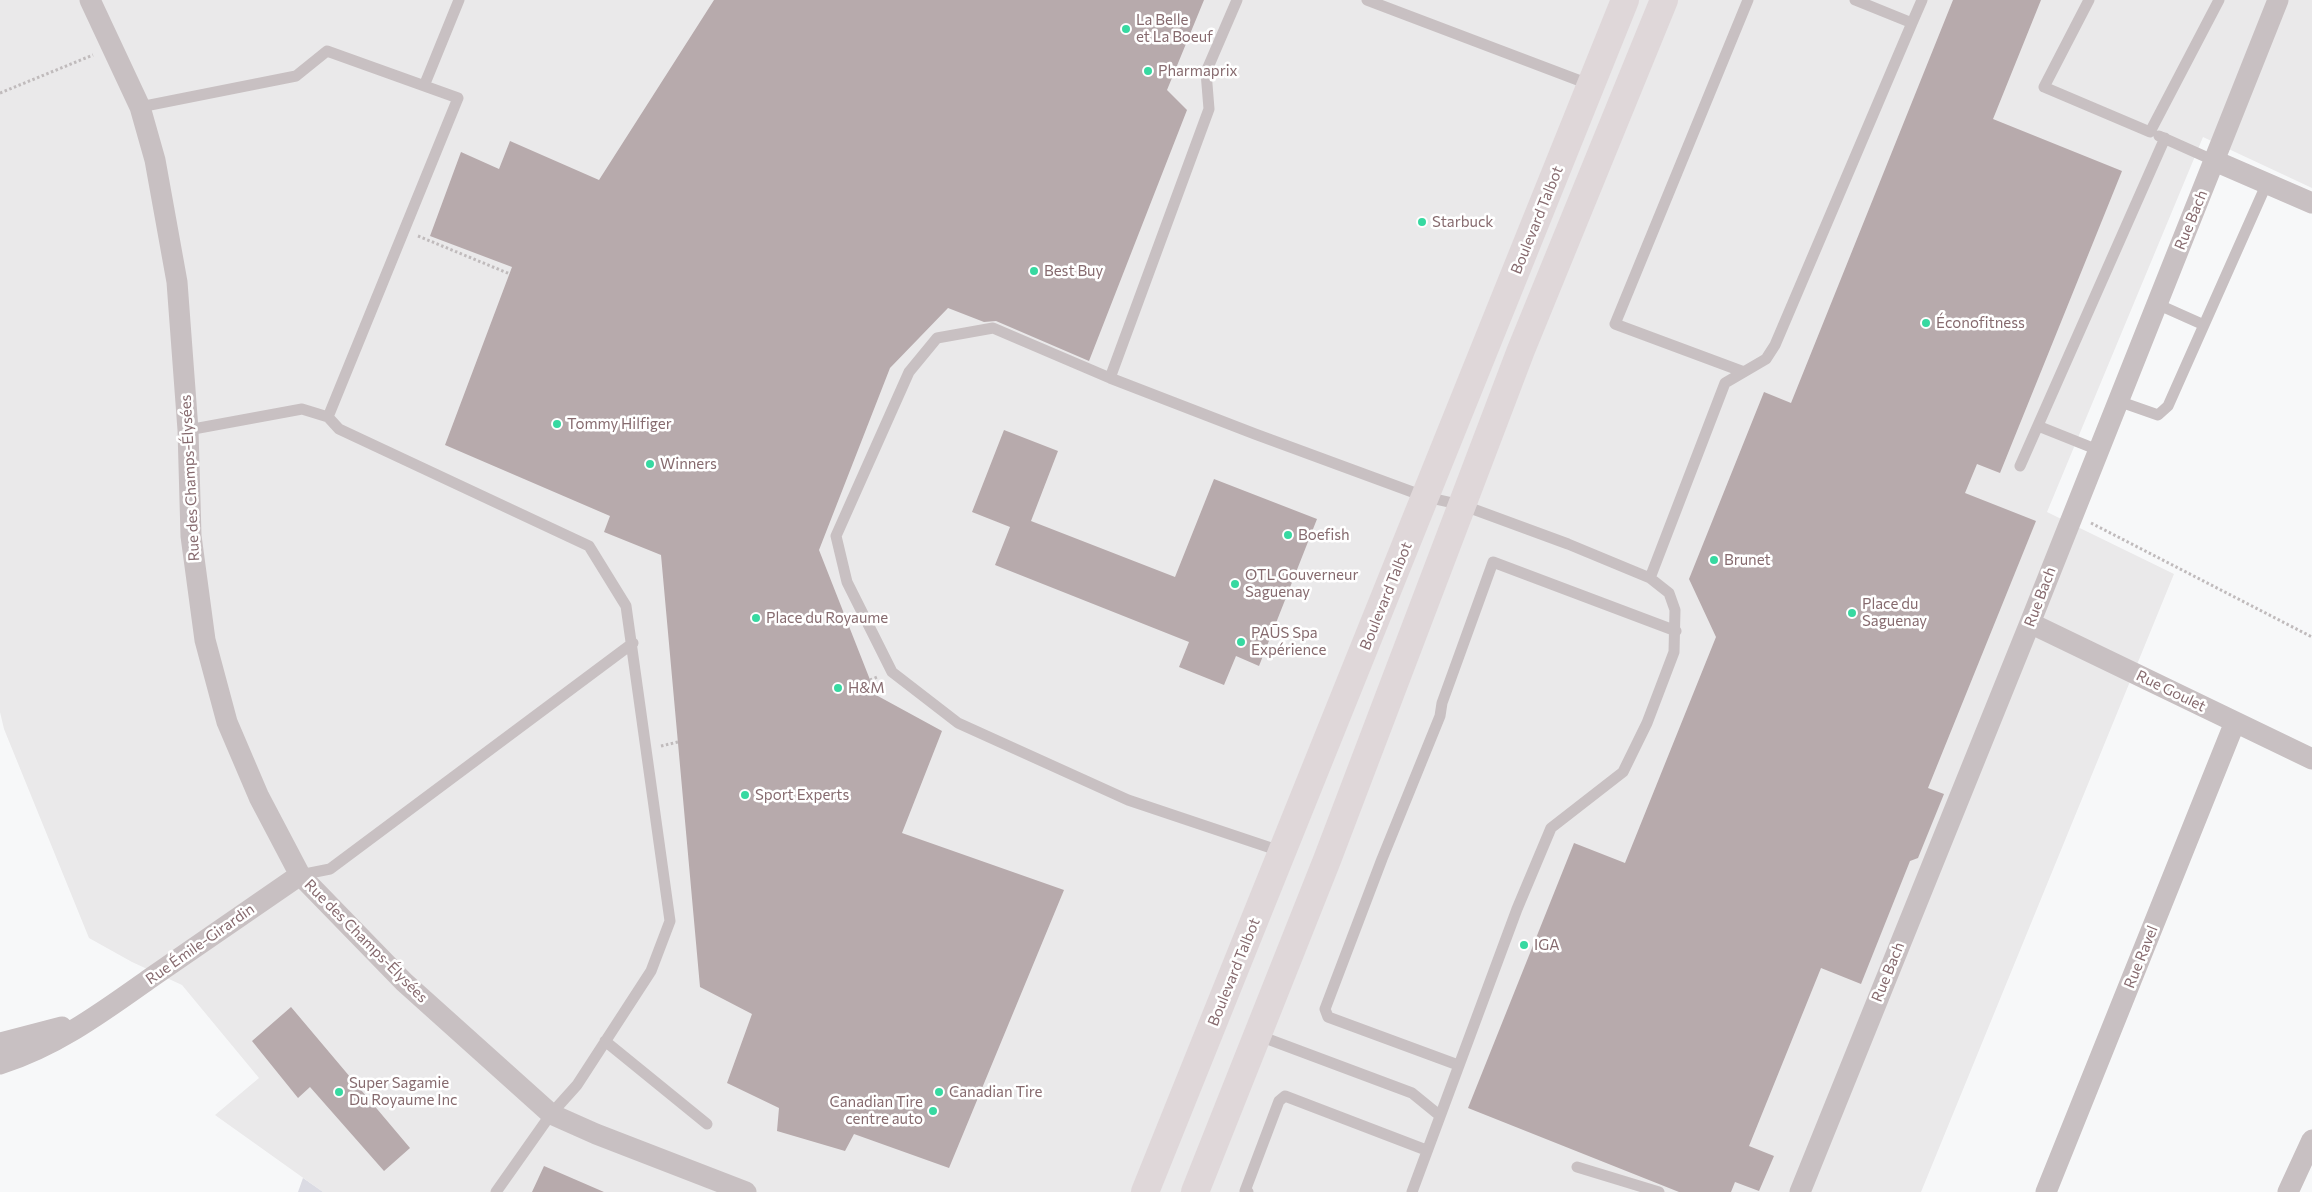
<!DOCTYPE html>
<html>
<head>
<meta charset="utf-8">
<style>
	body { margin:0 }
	canvas { display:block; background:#f7f8f9 }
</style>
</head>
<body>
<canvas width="2312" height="1192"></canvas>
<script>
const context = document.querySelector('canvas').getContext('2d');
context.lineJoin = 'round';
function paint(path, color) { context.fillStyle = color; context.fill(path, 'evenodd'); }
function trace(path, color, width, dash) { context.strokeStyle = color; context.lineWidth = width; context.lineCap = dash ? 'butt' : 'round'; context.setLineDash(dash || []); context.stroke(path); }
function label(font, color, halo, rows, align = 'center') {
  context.font = font + ' Commissioner,sans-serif'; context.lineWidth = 5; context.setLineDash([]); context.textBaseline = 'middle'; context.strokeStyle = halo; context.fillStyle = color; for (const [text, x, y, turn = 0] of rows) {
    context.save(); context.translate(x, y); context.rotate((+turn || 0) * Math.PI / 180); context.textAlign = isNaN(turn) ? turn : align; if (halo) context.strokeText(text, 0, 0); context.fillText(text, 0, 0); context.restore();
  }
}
paint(new Path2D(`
	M0,0H2312V188L2203,137L2047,512L2174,574L1921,1192H323L215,1115L259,1078L182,985L132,962L89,938L4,729L0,712Z`), '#eae9ea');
paint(new Path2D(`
	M303,1178L323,1192H298Z`), '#dbdbe3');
paint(new Path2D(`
	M714,0H1204L1167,90L1187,110L1089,361L996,321L984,322L948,308L890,368L819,550L876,695L942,731L902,833L1064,890L949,1168L854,1134L845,1151L777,1131L779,1108L727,1083L752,1014L700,987L661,555L604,532L610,516L445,445L512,267L430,236L461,152L499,169L510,141L599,180Z
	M1953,0H2041L1993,119L2122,171L2000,473L1977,464L1965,493L2036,521L1928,788L1944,794L1918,858L1910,861L1861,984L1821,968L1749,1146L1774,1156L1759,1191L1735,1182L1731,1192H1679L1468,1108L1574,843L1625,863L1716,637L1689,579L1764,392L1791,403Z
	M1004,430L1058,451L1031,521L1175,577L1214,479L1317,519L1259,666L1236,656L1224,685L1179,667L1189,642L995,565L1010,527L972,512Z
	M291,1007L410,1148L384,1171L310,1087L298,1098L252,1041Z
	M544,1166L604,1192H532Z`), '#b7aaac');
trace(new Path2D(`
	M0,93L93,55
	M418,236L510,274
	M2091,523L2312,637
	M870,680L877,677
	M661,746L678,742`), '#c0bbbc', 3, [2.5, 2.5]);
trace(new Path2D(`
	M1367,0L1591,85
	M2089,0L2044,87L2150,132L2219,0
	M1912,23L1922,0
	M424,86L459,0
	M140,107L296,76L327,51L458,98L328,417L302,409L188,430
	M2159,136L2215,161
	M2157,304L2204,325
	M1744,372L1615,324L1748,0
	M1110,378L1209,109L1206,72L1237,0
	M2118,401L2158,415L2168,406L2267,183
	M328,417L339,429L589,546L626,606L670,921L651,971L577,1085L551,1114L496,1192
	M2038,426L2098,450
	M2020,466L2165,138
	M1650,578L1725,383L1766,359L1775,345L1912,23L1855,0
	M1283,852L1128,800L958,723L892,672L847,582L836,536L909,372L937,338L993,328L1110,378L1255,434L1426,497L1462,505L1568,544L1650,578L1669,593L1675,610L1674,652L1647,723L1623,772L1551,828L1517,909L1412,1192
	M300,875L330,869L633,643
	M1257,1035L1412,1093L1439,1115
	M605,1041L707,1124
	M1458,1065L1328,1017L1325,1009L1382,859L1440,716L1442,703L1493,562L1676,631
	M1577,1167L1659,1192
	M1248,1192L1245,1191L1279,1101L1285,1096L1426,1150`), '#c8c0c2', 11);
trace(new Path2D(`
	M90,0L140,107L155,160L177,282L188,430L191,536L205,640L227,722L259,797L300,875L404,982L551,1114L596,1134L746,1192
	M2215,161L2312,203
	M2030,623L2312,759
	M0,1043L62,1027
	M0,1064C57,1046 104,1011 152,977C202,943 251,909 300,875
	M1800,1192L2030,623L2278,0
	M2046,1192L2235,722
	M2288,1192L2312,1140`), '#c8c0c2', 21);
trace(new Path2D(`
	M1145,1192L1625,0
	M1195,1192L1327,860L1521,350L1664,0`), '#dfd7d9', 28);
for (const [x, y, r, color] of [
	[1126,29,5,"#37d9a1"],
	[1148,71,5,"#37d9a1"],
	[1422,222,5,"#37d9a1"],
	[1034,271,5,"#37d9a1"],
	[1926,323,5,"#37d9a1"],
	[557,424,5,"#37d9a1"],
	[650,464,5,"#37d9a1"],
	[1288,535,5,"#37d9a1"],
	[1714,560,5,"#37d9a1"],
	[1235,584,5,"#37d9a1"],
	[1852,613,5,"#37d9a1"],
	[756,618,5,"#37d9a1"],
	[1241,642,5,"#37d9a1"],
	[838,688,5,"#37d9a1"],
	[745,795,5,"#37d9a1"],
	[1524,945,5,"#37d9a1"],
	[339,1092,5,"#37d9a1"],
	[939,1092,5,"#37d9a1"],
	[933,1111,5,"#37d9a1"]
]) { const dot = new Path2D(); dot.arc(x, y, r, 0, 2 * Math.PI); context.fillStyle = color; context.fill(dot); trace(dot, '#fff', 2); }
label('15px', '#866a6e', '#fff', [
	["La Belle",1136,20],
	["et La Boeuf",1136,37],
	["Pharmaprix",1158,71],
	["Starbuck",1432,222],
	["Best Buy",1044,271],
	["Éconofitness",1936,323],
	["Tommy Hilfiger",567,424],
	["Winners",660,464],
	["Boefish",1298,535],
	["Brunet",1724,560],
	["OTL Gouverneur",1245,575],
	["Saguenay",1245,592],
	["Place du",1862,604],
	["Saguenay",1862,621],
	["Place du Royaume",766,618],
	["PAŪS Spa",1251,633],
	["Expérience",1251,650],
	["H&M",848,688],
	["Sport Experts",755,795],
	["IGA",1534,945],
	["Super Sagamie",349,1083],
	["Du Royaume Inc",349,1100],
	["Canadian Tire",949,1092],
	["Canadian Tire",923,1102,"right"],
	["centre auto",923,1119,"right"]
], 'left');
label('15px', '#866a6e', '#fff', [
	["Boulevard Talbot",1537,220,-68],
	["Rue Bach",2191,220,-68],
	["Rue des Champs-Élysées",190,478,-93],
	["Boulevard Talbot",1386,596,-68],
	["Rue Bach",2040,597,-69],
	["Rue Goulet",2171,691,26],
	["Rue des Champs-Élysées",366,941,45],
	["Rue Émile-Girardin",200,944,-35],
	["Rue Ravel",2141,957,-68],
	["Boulevard Talbot",1234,972,-68],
	["Rue Bach",1888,972,-68]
]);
</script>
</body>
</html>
